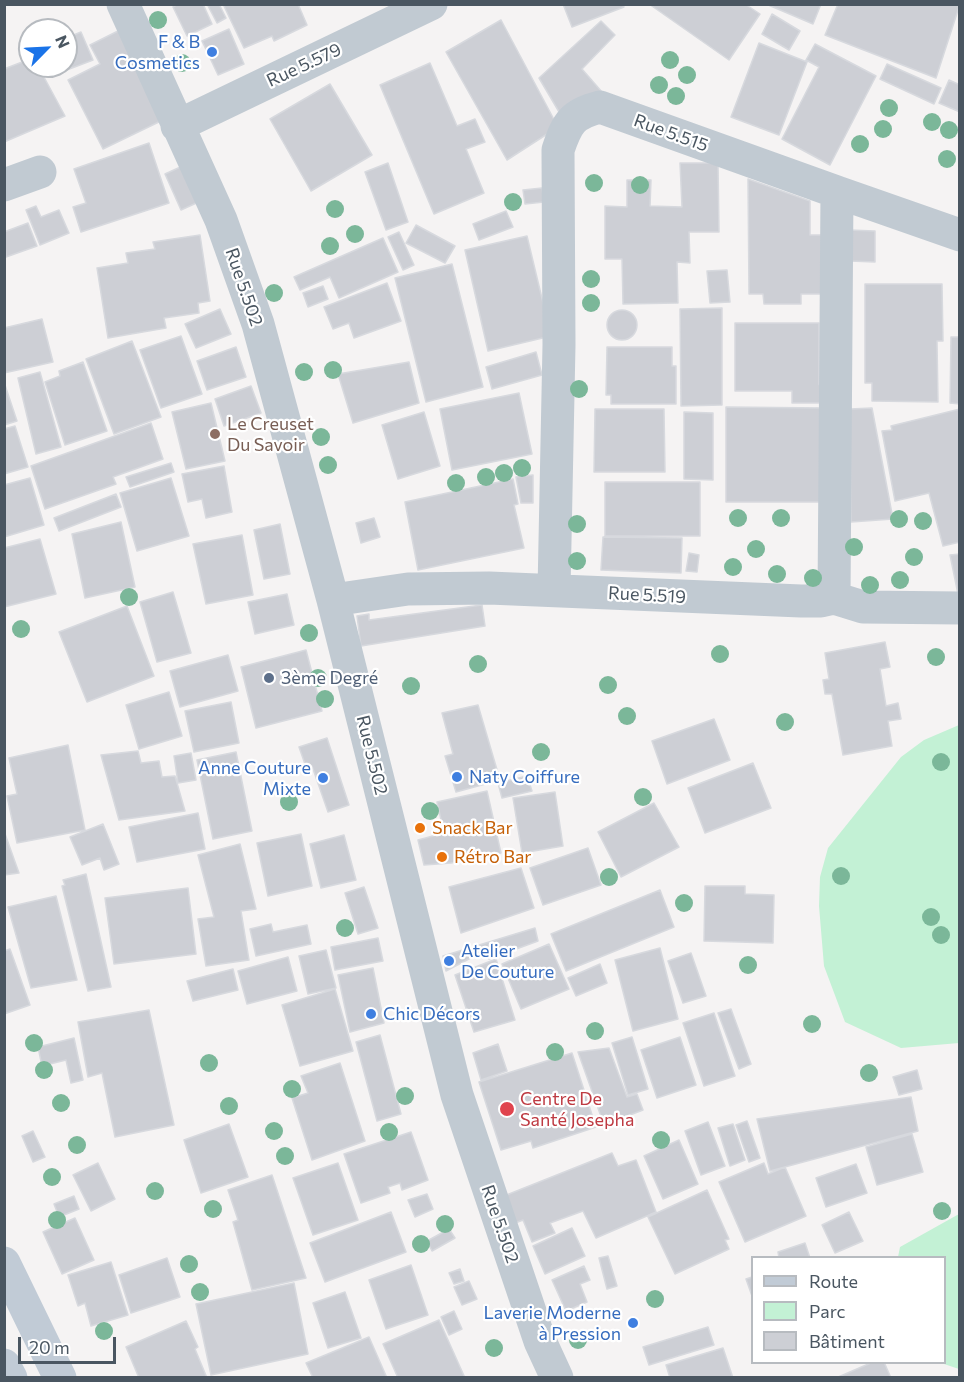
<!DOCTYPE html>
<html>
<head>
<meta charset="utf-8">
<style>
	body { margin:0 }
	#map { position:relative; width:964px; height:1382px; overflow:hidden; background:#f5f3f3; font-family:Commissioner,sans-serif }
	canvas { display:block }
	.frame { position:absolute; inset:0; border:6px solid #4a5661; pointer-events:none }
	.legend { position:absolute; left:751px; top:1256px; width:195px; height:108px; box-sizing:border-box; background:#fff; border:2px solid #b7bbc0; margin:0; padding:8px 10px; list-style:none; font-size:18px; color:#4a5661 }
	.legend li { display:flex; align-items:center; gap:12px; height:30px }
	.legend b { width:30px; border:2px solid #b7bbc0 }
	.north { position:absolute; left:18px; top:18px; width:60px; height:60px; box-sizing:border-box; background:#fff; border:2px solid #b7bbc0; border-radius:50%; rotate:66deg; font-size:16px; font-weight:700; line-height:24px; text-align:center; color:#4a5661 }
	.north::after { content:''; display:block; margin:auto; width:21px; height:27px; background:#1a73e8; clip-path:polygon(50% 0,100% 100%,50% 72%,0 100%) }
	.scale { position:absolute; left:18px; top:1337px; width:98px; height:27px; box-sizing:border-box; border:3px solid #4a5661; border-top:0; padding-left:8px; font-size:18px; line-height:21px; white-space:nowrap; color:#4a5661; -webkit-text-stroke:4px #fff; paint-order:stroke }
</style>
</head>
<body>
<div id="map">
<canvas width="964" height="1382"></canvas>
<div class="frame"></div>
<ul class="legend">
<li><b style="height:8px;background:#c1cbd6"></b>Route</li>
<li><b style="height:16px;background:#c3f1d5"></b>Parc</li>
<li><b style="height:16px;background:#cdcfd5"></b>Bâtiment</li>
</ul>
<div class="north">N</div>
<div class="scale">20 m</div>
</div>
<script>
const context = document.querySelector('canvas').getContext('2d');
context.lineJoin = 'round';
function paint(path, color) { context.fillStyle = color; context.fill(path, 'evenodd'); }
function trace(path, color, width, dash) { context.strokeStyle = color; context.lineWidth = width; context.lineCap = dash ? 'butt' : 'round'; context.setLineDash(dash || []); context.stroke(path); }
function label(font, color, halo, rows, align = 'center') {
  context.font = font + ' Commissioner,sans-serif'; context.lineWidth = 4.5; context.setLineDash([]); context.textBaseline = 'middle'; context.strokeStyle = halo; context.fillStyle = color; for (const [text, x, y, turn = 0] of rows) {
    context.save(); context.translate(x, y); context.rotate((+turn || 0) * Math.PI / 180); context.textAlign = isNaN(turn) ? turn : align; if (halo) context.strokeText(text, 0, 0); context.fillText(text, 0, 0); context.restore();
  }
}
paint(new Path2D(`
	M959,725V1043L901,1048L845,1022L824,966L819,906L820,877L828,848L901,757L924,740Z
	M959,1214V1369L941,1363L944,1362V1258L898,1257L900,1247Z`), '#c3f1d5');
const building = new Path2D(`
	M178,4H203L212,24L187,36L173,7Z
	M207,4H219L226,18L217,23Z
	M223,4H298L307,25L274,41L272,36L244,48Z
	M563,4H622L624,7L572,27Z
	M649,4H745L760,14L729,60Z
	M766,4H821L813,24Z
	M838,4H960L936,78L825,35Z
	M772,14L800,31L789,50L762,34Z
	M501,20L558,127L507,160L446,52Z
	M601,21L615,35L582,69L602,92L565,122L539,78Z
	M229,29L244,64L218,75L202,41Z
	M120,30L165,119L103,149L68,80L100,64L90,45Z
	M81,32L93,60L51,76L47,66H66V38Z
	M759,43L807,62L779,135L731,117Z
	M815,44L876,76L830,165L782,139L819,67L806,60Z
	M30,59V66H38L65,116L4,142V69Z
	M430,63L457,126L475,119L485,142L466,149L484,193L434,214L380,85Z
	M887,64L941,88L934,104L880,79Z
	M949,80L960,85V112L939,103Z
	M330,84L372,155L311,191L270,119Z
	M149,143L169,203L81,232L73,207L86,203L74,169Z
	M388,163L408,222L386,230L365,172Z
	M680,163H718L719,232H689L690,263L677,262L678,303L623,304L622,259H605V206L627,207V180H651L650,206L682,207Z
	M187,164L203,200L181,210L165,174Z
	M748,179L810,201V235H822V294H801V304H764L763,294H749Z
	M542,188L544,202L525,204L523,190Z
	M36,206L41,217L59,210L69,233L40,245L26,210Z
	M506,211L513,227L479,240L473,224Z
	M28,223L37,246L6,257L4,232Z
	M416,225L455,246L445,263L406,243Z
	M849,230L875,231V262L850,261Z
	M399,232L414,265L403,270L388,237Z
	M200,235L210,301L198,303L199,313L164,318L166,328L108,338L97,268L128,263L126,253L155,249L153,242Z
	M527,236L551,336L488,351L465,250Z
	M383,238L398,272L339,298L330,277L300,290L294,277Z
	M452,264L483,387L426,402L395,278Z
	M727,270L730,302L710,303L707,271Z
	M387,283L401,321L354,338L349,323L333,329L324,307Z
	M865,284H942L943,341H937L938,402L872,401V383H865Z
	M323,286L328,299L308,307L303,293Z
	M722,308V405L681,406L680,309Z
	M220,309L231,334L196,348L185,324Z
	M607 325a15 15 0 1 1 30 0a15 15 0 1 1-30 0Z
	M42,319L53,362L4,373V328Z
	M735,323H819V384L830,403H792V391H735Z
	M181,336L202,394L161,408L140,350Z
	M951,337H960V404L950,403Z
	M132,341L161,417L114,434L86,359Z
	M236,347L246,377L207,390L197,361Z
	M607,347H672V366H676V404H611V395H606Z
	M536,352L542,375L492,389L486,367Z
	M83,362L107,431L65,445L45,382L60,376L59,371Z
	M409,362L419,403L353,423L338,374Z
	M40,372L61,447L36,454L18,378Z
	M4,382L17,421L4,425Z
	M251,386L261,413L224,426L215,399Z
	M519,393L532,454L452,470L440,409Z
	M211,403L225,461L186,469L172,412Z
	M726,407L824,408V502H726Z
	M872,408L893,519L851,522L850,409Z
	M595,409H664L665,472H594Z
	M960,409V542L943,546L929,493L895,501L882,431L892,430L891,426Z
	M424,412L440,466L398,479L382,425Z
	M684,412L713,413V480L684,479Z
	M151,423L163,459L113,477L116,484L45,509L31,466Z
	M15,426L28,467L4,474V429Z
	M171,463L174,472L130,487L126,477Z
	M224,466L232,512L206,518L202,499L188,502L182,474Z
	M533,475V503H521L516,477Z
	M30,478L44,525L4,537V485Z
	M171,478L189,536L137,551L120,493Z
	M513,479L518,504L514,505L524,548L418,570L405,502Z
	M605,482H700V536H605Z
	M116,494L121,507L59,531L54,518Z
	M374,518L380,537L361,543L356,523Z
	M121,522L135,587L85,598L72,534Z
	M280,524L290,574L264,579L254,530Z
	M242,535L253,595L206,604L193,544Z
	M603,537L682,538L681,573L601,570Z
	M40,539L56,594L4,607V548Z
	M689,553L699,555L697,572L686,571Z
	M960,554V599H959L950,555Z
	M173,592L191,653L157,662L140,602Z
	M287,594L294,625L255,634L248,602Z
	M482,605L485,626L361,646L357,616L369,614V620Z
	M127,606L154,676L87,702L59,632Z
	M885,642L890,667L880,669L886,706L898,703L901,719L888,721L892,746L843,755L832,694H825L823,680L829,679L825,653Z
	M306,650L322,711L256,728L241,667Z
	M228,655L238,691L180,707L170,671Z
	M169,692L182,736L139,749L126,705Z
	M231,702L239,743L194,752L185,711Z
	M478,705L500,780L456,792L445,756L453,754L442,713Z
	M714,719L730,760L667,784L652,741Z
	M327,738L349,805L328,812L312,766L306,767L299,747Z
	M68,745L85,830L17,843L7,796L17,794L9,758Z
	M138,751L141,763L159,761L162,777L175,776L185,811L119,820L101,755Z
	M236,752L252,831L213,839L197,760Z
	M191,753L196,780L178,783L174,756Z
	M753,763L771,808L705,833L688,788Z
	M527,776L532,791L502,798L498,783Z
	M487,791L501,853L451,863L424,865L418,840L444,833L437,802Z
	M555,792L563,846L522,853L513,798Z
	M654,803L679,847L621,877L598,832Z
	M198,813L205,849L137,862L129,827Z
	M103,824L119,864L104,870L100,858L82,865L70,837Z
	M4,831L19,873L4,875Z
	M301,834L312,886L268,896L257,843Z
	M344,835L356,880L321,888L310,844Z
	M240,844L256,909L241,911L249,960L206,966L198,919L214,917L198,855Z
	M588,848L601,885L543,905L530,868Z
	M521,868L534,908L461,933L449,887Z
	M86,874L111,987L88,991L62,886L65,885L63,880Z
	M705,886H745V894L774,895L773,943L704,941Z
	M364,887L378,928L358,934L345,893Z
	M188,888L196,954L114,964L105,898Z
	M660,890L674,927L566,971L551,934Z
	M56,896L77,980L31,988L8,907Z
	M271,924L273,932L307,925L311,944L256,956L250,929Z
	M535,928L538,941L489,959L484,951L446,971L443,956Z
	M378,938L383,961L335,970L331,947Z
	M549,944L569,989L521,1009L502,964Z
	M660,948L678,1019L633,1031L615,960Z
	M10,949L30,1005L4,1014V951Z
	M326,950L336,988L308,994L299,956Z
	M691,953L706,996L683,1003L668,961Z
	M288,957L297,991L247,1004L238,971Z
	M496,959L515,1020L474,1032L455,975Z
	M600,964L607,983L576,996L568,978Z
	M373,968L384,1023L350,1032L338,975Z
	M233,969L238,990L193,1001L187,981Z
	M335,989L353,1051L300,1066L282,1005Z
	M731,1009L751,1064L739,1069L718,1013Z
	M149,1010L174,1125L115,1137L102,1073L88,1077L78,1022Z
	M714,1013L735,1076L704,1086L683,1023Z
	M380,1035L401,1114L377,1121L356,1042Z
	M632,1037L648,1089L628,1095L612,1043Z
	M680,1037L696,1085L657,1098L641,1050Z
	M74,1038L83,1080L71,1083L66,1060L42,1066L38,1047Z
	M498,1044L507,1071L481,1080L473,1053Z
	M609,1048L627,1097L637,1094L643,1110L604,1125L578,1052Z
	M572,1053L596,1127L533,1148L531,1141L501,1150L479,1082Z
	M340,1063L365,1141L312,1160L292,1098L308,1093L301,1076Z
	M917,1070L922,1089L899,1095L893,1077Z
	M911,1097L918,1131L770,1171L757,1119Z
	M747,1121L760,1158L749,1162L736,1125Z
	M708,1122L725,1166L701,1175L685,1131Z
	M229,1124L248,1177L201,1193L184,1140Z
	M733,1124L745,1160L730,1166L718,1128Z
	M33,1131L45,1157L33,1162L22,1136Z
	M411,1132L428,1180L402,1190L400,1183L388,1187L390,1193L361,1203L344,1154Z
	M912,1134L923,1172L877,1185L866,1147Z
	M679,1140L698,1184L663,1199L644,1156Z
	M612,1153L618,1166L636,1160L656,1212L596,1238L583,1211L550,1223L555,1233L532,1242L523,1220L510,1225L499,1198Z
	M98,1163L115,1199L91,1211L73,1175Z
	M338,1163L358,1220L313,1235L293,1178Z
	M764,1163L768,1174L785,1167L806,1216L745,1242L719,1182Z
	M856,1164L867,1193L826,1207L816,1178Z
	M272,1175L306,1278L252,1290L233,1222L238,1220L228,1190Z
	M707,1190L729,1239L725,1240L729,1249L675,1274L648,1217Z
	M427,1194L433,1209L415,1217L408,1200Z
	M74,1196L79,1209L59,1217L54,1204Z
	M391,1212L406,1252L325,1282L310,1243Z
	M849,1212L863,1241L835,1253L822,1225Z
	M75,1218L94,1260L62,1274L43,1232Z
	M572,1228L585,1256L545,1274L533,1246Z
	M449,1229L455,1238L432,1251L427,1241Z
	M805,1243L810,1258H779L778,1252Z
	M608,1256L617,1286L607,1289L599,1258Z
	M167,1258L180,1297L131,1313L119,1275Z
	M111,1262L128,1315L91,1326L85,1303L78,1306L68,1275Z
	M411,1265L428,1315L386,1329L369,1280Z
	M584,1266L590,1280L580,1284L587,1302L566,1311L552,1280Z
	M460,1269L464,1281L454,1284L449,1273Z
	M752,1277V1296L746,1279Z
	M469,1281L477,1299L462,1305L454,1287Z
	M294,1283L308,1354L211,1375L196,1304Z
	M345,1292L361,1338L328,1348L313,1303Z
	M454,1311L462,1329L449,1335L441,1317Z
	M439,1320L465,1378H398L383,1344Z
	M186,1321L198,1347L195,1349L207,1378H139L126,1347Z
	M708,1327L714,1345L649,1365L643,1347Z
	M369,1337L387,1378H313L306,1363Z
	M723,1348L733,1378H670L666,1365Z
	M873,1362H884L891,1378H836Z`);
paint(building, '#cdcfd5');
trace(building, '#d7d9de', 1.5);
trace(new Path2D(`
	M123,4L221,220L258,324L333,600L457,1095L540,1341L557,1378
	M177,126L431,4
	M4,185L40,172
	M837,192L960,235
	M554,590L559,345L558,150C567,123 572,114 600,107L837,192L834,598
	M333,600L408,589L489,588L801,601H821L834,598L863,607L960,608`), '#c1cad2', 33);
trace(new Path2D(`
	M4,1263L60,1378
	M4,1365L11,1378`), '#c1cbd6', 33);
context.fillStyle = '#7bb799';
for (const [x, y] of [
	[158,20],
	[670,60],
	[182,63],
	[687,75],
	[659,85],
	[676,96],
	[889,108],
	[932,122],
	[883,129],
	[949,130],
	[860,144],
	[947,159],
	[594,183],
	[640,185],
	[513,202],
	[335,209],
	[355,234],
	[330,246],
	[591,279],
	[274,293],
	[591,303],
	[333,370],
	[304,372],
	[579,389],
	[321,437],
	[328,465],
	[522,468],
	[504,473],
	[486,477],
	[456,483],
	[738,518],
	[781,518],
	[899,519],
	[923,521],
	[577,524],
	[854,547],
	[756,549],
	[914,557],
	[577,561],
	[733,567],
	[777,574],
	[813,578],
	[900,580],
	[870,585],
	[129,597],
	[21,629],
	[309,633],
	[720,654],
	[936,657],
	[478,664],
	[318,678],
	[608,685],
	[411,686],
	[325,699],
	[627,716],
	[785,722],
	[541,752],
	[941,762],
	[643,797],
	[289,802],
	[430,811],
	[841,876],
	[609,877],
	[684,903],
	[931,917],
	[345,928],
	[941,935],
	[748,965],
	[812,1024],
	[595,1031],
	[34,1043],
	[555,1052],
	[209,1063],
	[44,1070],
	[869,1073],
	[292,1089],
	[405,1096],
	[61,1103],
	[229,1106],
	[274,1131],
	[389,1132],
	[661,1140],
	[77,1145],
	[285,1156],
	[52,1177],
	[155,1191],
	[213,1209],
	[942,1211],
	[57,1220],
	[445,1224],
	[421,1244],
	[189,1264],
	[200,1292],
	[655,1299],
	[104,1331],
	[578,1340],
	[494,1348]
]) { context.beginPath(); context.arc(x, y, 9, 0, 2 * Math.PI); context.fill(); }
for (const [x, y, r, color] of [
	[212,52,6,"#3f7fe0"],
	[215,434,6,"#8d6e63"],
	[269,678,6,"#5c6f8a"],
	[457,777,6,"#3f7fe0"],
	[323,778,6,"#3f7fe0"],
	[420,828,6,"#e8710a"],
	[442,857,6,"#e8710a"],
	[449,961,6,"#3f7fe0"],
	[371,1014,6,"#3f7fe0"],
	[507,1109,8,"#e0444e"],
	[633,1323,6,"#3f7fe0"]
]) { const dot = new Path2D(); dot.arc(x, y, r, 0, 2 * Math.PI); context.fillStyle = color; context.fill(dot); trace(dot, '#fff', 2); }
label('18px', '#366cbe', '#fff', [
	["F & B",200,42],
	["Cosmetics",200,63],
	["Anne Couture",311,768],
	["Mixte",311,789],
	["Naty Coiffure",469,777,"left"],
	["Atelier",461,951,"left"],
	["De Couture",461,972,"left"],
	["Chic Décors",383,1014,"left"],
	["Laverie Moderne",621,1313],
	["à Pression",621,1334]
], 'right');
label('18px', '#4a5661', '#fff', [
	["Rue 5.579",304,65,-25],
	["Rue 5.515",671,133,20],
	["Rue 5.502",244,287,71],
	["Rue 5.519",647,595,3],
	["Rue 5.502",372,755,76],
	["Rue 5.502",500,1224,71]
]);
label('18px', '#785e54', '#fff', [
	["Le Creuset",227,424],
	["Du Savoir",227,445]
], 'left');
label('18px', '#4e5e75', '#fff', [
	["3ème Degré",281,678]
], 'left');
label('18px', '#c56008', '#fff', [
	["Snack Bar",432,828],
	["Rétro Bar",454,857]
], 'left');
label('18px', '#be3a42', '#fff', [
	["Centre De",520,1099],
	["Santé Josepha",520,1120]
], 'left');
</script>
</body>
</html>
